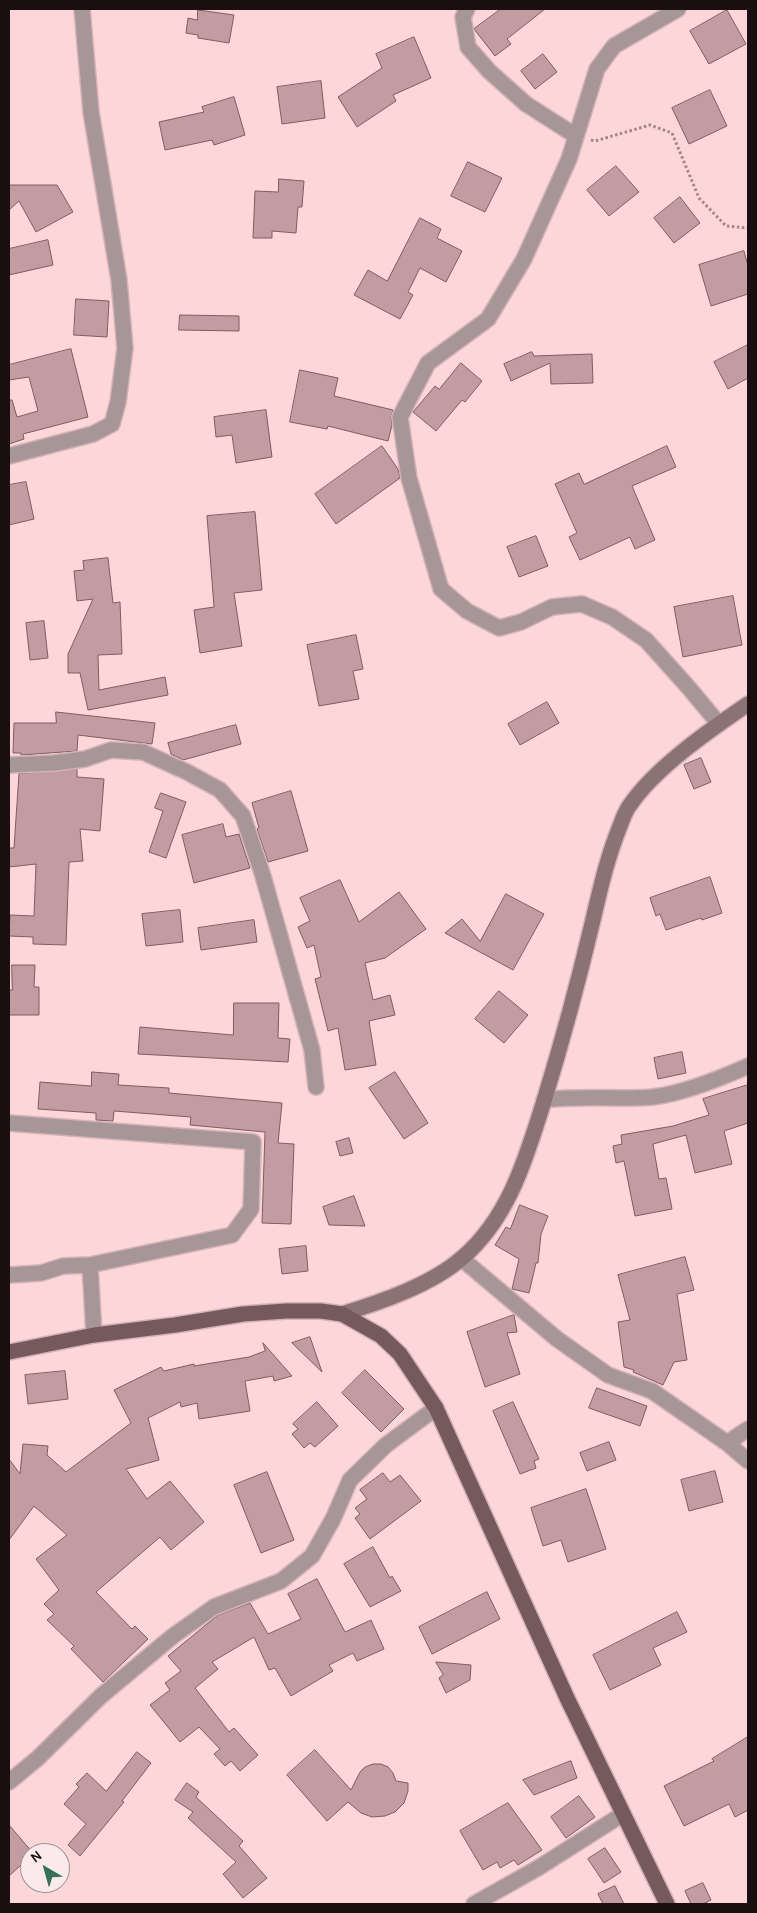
<!DOCTYPE html>
<html>
<head>
<meta charset="utf-8">
<style>
	body { margin:0 }
	#map { position:relative; width:757px; height:1913px; overflow:hidden; background:#fdd6da; font-family:Karla,sans-serif }
	canvas { display:block }
	.frame { position:absolute; inset:0; border:10px solid #1b0e10; pointer-events:none }
	.north { position:absolute; left:20px; top:1843px; width:50px; height:50px; box-sizing:border-box; background:#faeaeb; border:1px solid #a19293; border-radius:50%; rotate:322deg; font-size:14px; font-weight:700; line-height:20px; text-align:center; color:#1b0e10 }
	.north::after { content:''; display:block; margin:auto; width:18px; height:22px; background:#35705b; clip-path:polygon(50% 0,100% 100%,50% 72%,0 100%) }
</style>
</head>
<body>
<div id="map">
<canvas width="757" height="1913"></canvas>
<div class="frame"></div>
<div class="north">N</div>
</div>
<script>
const context = document.querySelector('canvas').getContext('2d');
context.lineJoin = 'round';
function paint(path, color) { context.fillStyle = color; context.fill(path, 'evenodd'); }
function trace(path, color, width, dash) { context.strokeStyle = color; context.lineWidth = width; context.lineCap = dash ? 'butt' : 'round'; context.setLineDash(dash || []); context.stroke(path); }
const building = new Path2D(`
	M501,9H545L507,39L511,44L495,56L474,29Z
	M198,10L234,15L229,43L198,38V35L186,33L188,18L197,20Z
	M727,10L746,44L709,64L690,31Z
	M414,37L431,78L393,95L396,101L357,127L338,97L382,68L376,54Z
	M543,54L557,72L535,89L521,71Z
	M321,81L325,118L282,124L277,87Z
	M710,90L727,126L689,144L672,108Z
	M234,97L245,135L214,145L212,140L165,150L159,122L204,112L202,107Z
	M468,162L502,178L485,212L451,196Z
	M616,166L639,192L609,216L587,190Z
	M279,179L304,181L302,207H298L296,233L272,231V238H253L255,191L278,192Z
	M9,185H57L73,212L36,232L19,201L9,210Z
	M680,197L700,223L674,243L654,218Z
	M420,218L441,229L437,238L462,251L446,282L420,268L408,292L413,295L400,319L354,295L368,270L387,281Z
	M48,240L53,265L9,275V249Z
	M744,251L748,266V294L711,306L699,265Z
	M76,299L109,301L107,337L74,335Z
	M180,315L239,316V331L179,330Z
	M748,345V378L728,389L714,362Z
	M71,349L88,417L23,434L24,439L9,444V400H12L17,417L38,411L29,377L9,380V365Z
	M532,352L534,356L592,354L593,383L551,384L550,363L511,381L504,364Z
	M461,363L482,381L465,402L462,400L436,431L413,412L435,386L439,389Z
	M300,370L338,378L334,396L393,410L391,418L392,425L388,441L328,426L327,429L290,422Z
	M266,410L272,457L236,463L232,435L216,437L214,417Z
	M382,446L398,469L400,478L336,524L315,494Z
	M667,446L676,467L632,486L655,540L635,549L630,537L580,560L569,537L577,533L555,484L579,473L584,484Z
	M26,482L34,519L9,525V485Z
	M255,512L262,590L234,593L242,646L200,653L194,610L214,607L207,516Z
	M536,536L548,566L519,577L507,547Z
	M108,558L113,603L120,602L122,654L98,655L99,690L165,677L168,695L88,710L80,673H68V654L93,599L77,601L74,571L84,570L83,561Z
	M733,596L742,645L683,657L674,607Z
	M44,621L48,658L30,660L26,623Z
	M356,635L363,669L353,671L359,699L319,706L307,645Z
	M547,702L559,723L520,745L508,724Z
	M56,712L155,723L152,744L78,735L77,751L21,755V753H13L14,723H56Z
	M236,725L241,744L183,760L171,754L168,743Z
	M701,758L711,782L694,789L684,765Z
	M77,769V777L104,779L100,831L80,829L83,861L69,862L66,945L33,944V937L9,936L10,915L34,916L36,864L9,867V848H14L19,774Z
	M291,791L308,851L268,862L257,829L259,828L252,803Z
	M161,793L186,802L166,858L149,852L163,811L155,808Z
	M223,824L226,837L239,834L250,868L194,883L182,835Z
	M710,877L722,913L702,920L701,918L666,930L660,914L656,916L650,898Z
	M340,880L359,922L399,892L426,929L385,958L365,963L373,1000L390,995L395,1015L369,1021L376,1065L345,1070L338,1028L328,1031L315,979L321,977L314,945L307,948L298,927L310,921L300,898Z
	M506,894L544,914L513,970L445,933L462,919L480,941Z
	M180,910L183,942L146,946L142,914Z
	M254,920L257,942L201,950L198,928Z
	M12,965H35L34,987H39V1015H9V990H12Z
	M499,991L528,1015L504,1043L475,1019Z
	M234,1003H279L278,1038L290,1039L288,1062L138,1054L140,1027L233,1035Z
	M682,1052L686,1073L658,1079L654,1058Z
	M92,1072L119,1074L118,1085L169,1088V1093L282,1103L278,1143L294,1144L291,1224L262,1223L265,1132L190,1125L191,1117L114,1111L113,1121L96,1120V1113L38,1109L40,1082L91,1086Z
	M395,1072L428,1123L404,1139L369,1088Z
	M748,1085V1123L724,1131L732,1164L695,1173L686,1135L653,1144L659,1179L666,1178L672,1209L635,1216L624,1161L616,1163L613,1146L622,1144L621,1135L673,1126L709,1115L703,1099Z
	M349,1138L353,1153L340,1156L336,1142Z
	M354,1196L365,1226L329,1225L323,1207Z
	M520,1205L548,1216L541,1234L538,1263H536L529,1293L512,1289L519,1259L495,1245L506,1227L510,1229Z
	M306,1246L308,1271L282,1274L279,1249Z
	M685,1257L694,1290L677,1294L687,1360L674,1362L663,1385L633,1372L634,1370L624,1367L618,1322L630,1320L618,1275Z
	M514,1315L517,1332L507,1333L520,1374L485,1387L467,1332Z
	M310,1337L322,1372L292,1343Z
	M263,1343L292,1376L274,1381L273,1376L245,1381L250,1411L199,1419L197,1403L181,1407L180,1402L148,1418L159,1460L126,1469L147,1499L170,1481L204,1522L171,1550L160,1537L96,1592L132,1629L135,1626L148,1639L103,1682L71,1649L74,1646L47,1620L54,1614L44,1604L59,1590L36,1559L67,1535L34,1506L9,1540V1459L20,1474L23,1444L48,1446L47,1455L66,1472L131,1423L114,1390L161,1367L164,1371L194,1364V1366L249,1357L265,1351Z
	M365,1370L404,1409L381,1432L342,1393Z
	M65,1371L68,1399L28,1404L25,1375Z
	M597,1388L647,1406L640,1426L589,1408Z
	M317,1402L338,1426L315,1447L310,1443L304,1448L292,1434L298,1429L293,1424Z
	M513,1402L539,1459L534,1461L536,1468L520,1474L493,1411Z
	M609,1442L616,1460L587,1471L580,1453Z
	M715,1471L723,1502L689,1511L681,1480Z
	M267,1472L294,1540L261,1553L234,1485Z
	M383,1473L390,1482L400,1475L421,1501L370,1539L355,1518L360,1514L355,1508L367,1499L360,1490Z
	M586,1489L606,1549L568,1562L561,1540L543,1546L531,1508Z
	M373,1547L390,1578L392,1576L401,1591L370,1607L344,1564Z
	M317,1579L345,1632L371,1620L384,1649L357,1661L353,1653L329,1665L333,1671L291,1696L275,1668L269,1670L254,1637L212,1662L218,1669L195,1688L229,1732L234,1728L258,1755L240,1771L231,1761L225,1766L214,1754L220,1749L199,1727L180,1742L150,1705L170,1690L165,1683L181,1671L168,1656L218,1615L250,1603L268,1634L301,1619L288,1594Z
	M487,1592L500,1619L432,1654L419,1627Z
	M677,1612L687,1632L653,1648L661,1665L610,1690L593,1655Z
	M436,1662L471,1665L470,1680L446,1693L439,1678L443,1675Z
	M748,1737V1810L735,1817L729,1804L684,1826L664,1786L714,1761L712,1759Z
	M315,1750L351,1790L360,1772L365,1767L373,1764H381L388,1767L393,1773L396,1781L408,1783V1791L404,1803L395,1812L385,1816L372,1817L361,1813L348,1802L327,1821L287,1775Z
	M137,1752L151,1763L122,1801L124,1802L80,1856L68,1845L86,1824L64,1804L79,1787L76,1784L87,1773L106,1791Z
	M571,1761L577,1778L534,1795L523,1780Z
	M187,1783L199,1792L196,1797L243,1841L239,1846L267,1878L243,1898L223,1874L236,1862L188,1818L193,1812L175,1800Z
	M579,1796L595,1817L566,1838L551,1817Z
	M508,1803L542,1850L518,1865L514,1860L500,1868L497,1862L483,1870L460,1831Z
	M9,1825L33,1853H30V1857L9,1876Z
	M605,1848L621,1872L604,1883L588,1859Z
	M703,1883L711,1900L703,1904H691L685,1891Z
	M615,1886L624,1904H603L598,1894Z`);
paint(building, '#c29ca1');
trace(building, '#7e5c60', 1);
const street = new Path2D(`
	M467,9L463,17L468,47L489,71L526,104L576,136
	M678,9L614,46L597,69L569,159L524,259L488,319L428,363L400,417L409,478L441,589L467,611L499,628L521,622L552,607L582,604L612,617L646,640L689,688L719,724
	M9,456L93,434L112,424L118,402L125,348L119,280L91,112L82,9
	M9,765L54,763L85,759L111,750L143,752L187,772L220,790L243,816L263,876L312,1050L316,1087
	M544,1100C580,1095 616,1100 653,1097C685,1093 719,1079 748,1066
	M9,1123L253,1142L251,1209L232,1235L90,1265
	M462,1259L557,1339L608,1375L652,1391L727,1443L748,1461
	M9,1275L41,1273L63,1266L90,1265L94,1335
	M727,1443L748,1429
	M9,1782L38,1758L101,1696L173,1636L214,1607L281,1581L312,1556L333,1519L350,1480L386,1445L436,1408
	M474,1904L538,1868L623,1814`);
const secondary = new Path2D(`
	M342,1314C381,1302 431,1285 462,1258C509,1218 526,1158 544,1101C562,1042 578,983 592,924C600,890 607,858 620,826C623,819 625,811 630,805C655,768 711,729 748,704`);
const primary = new Path2D(`
	M9,1352L94,1335L175,1325L243,1314L286,1311H321L342,1314L381,1336L400,1354L436,1408L567,1698L667,1904`);
trace(street, '#d4b2b6', 18);
trace(secondary, '#d4b2b6', 18);
trace(primary, '#d4b2b6', 18);
trace(new Path2D(`
	M591,140L595,141L650,125L672,133L699,198L726,226L748,228`), '#a28689', 3, [2.5, 2.5]);
trace(street, '#a79698', 15);
trace(secondary, '#8a7275', 15);
trace(primary, '#75595c', 15);
</script>
</body>
</html>
